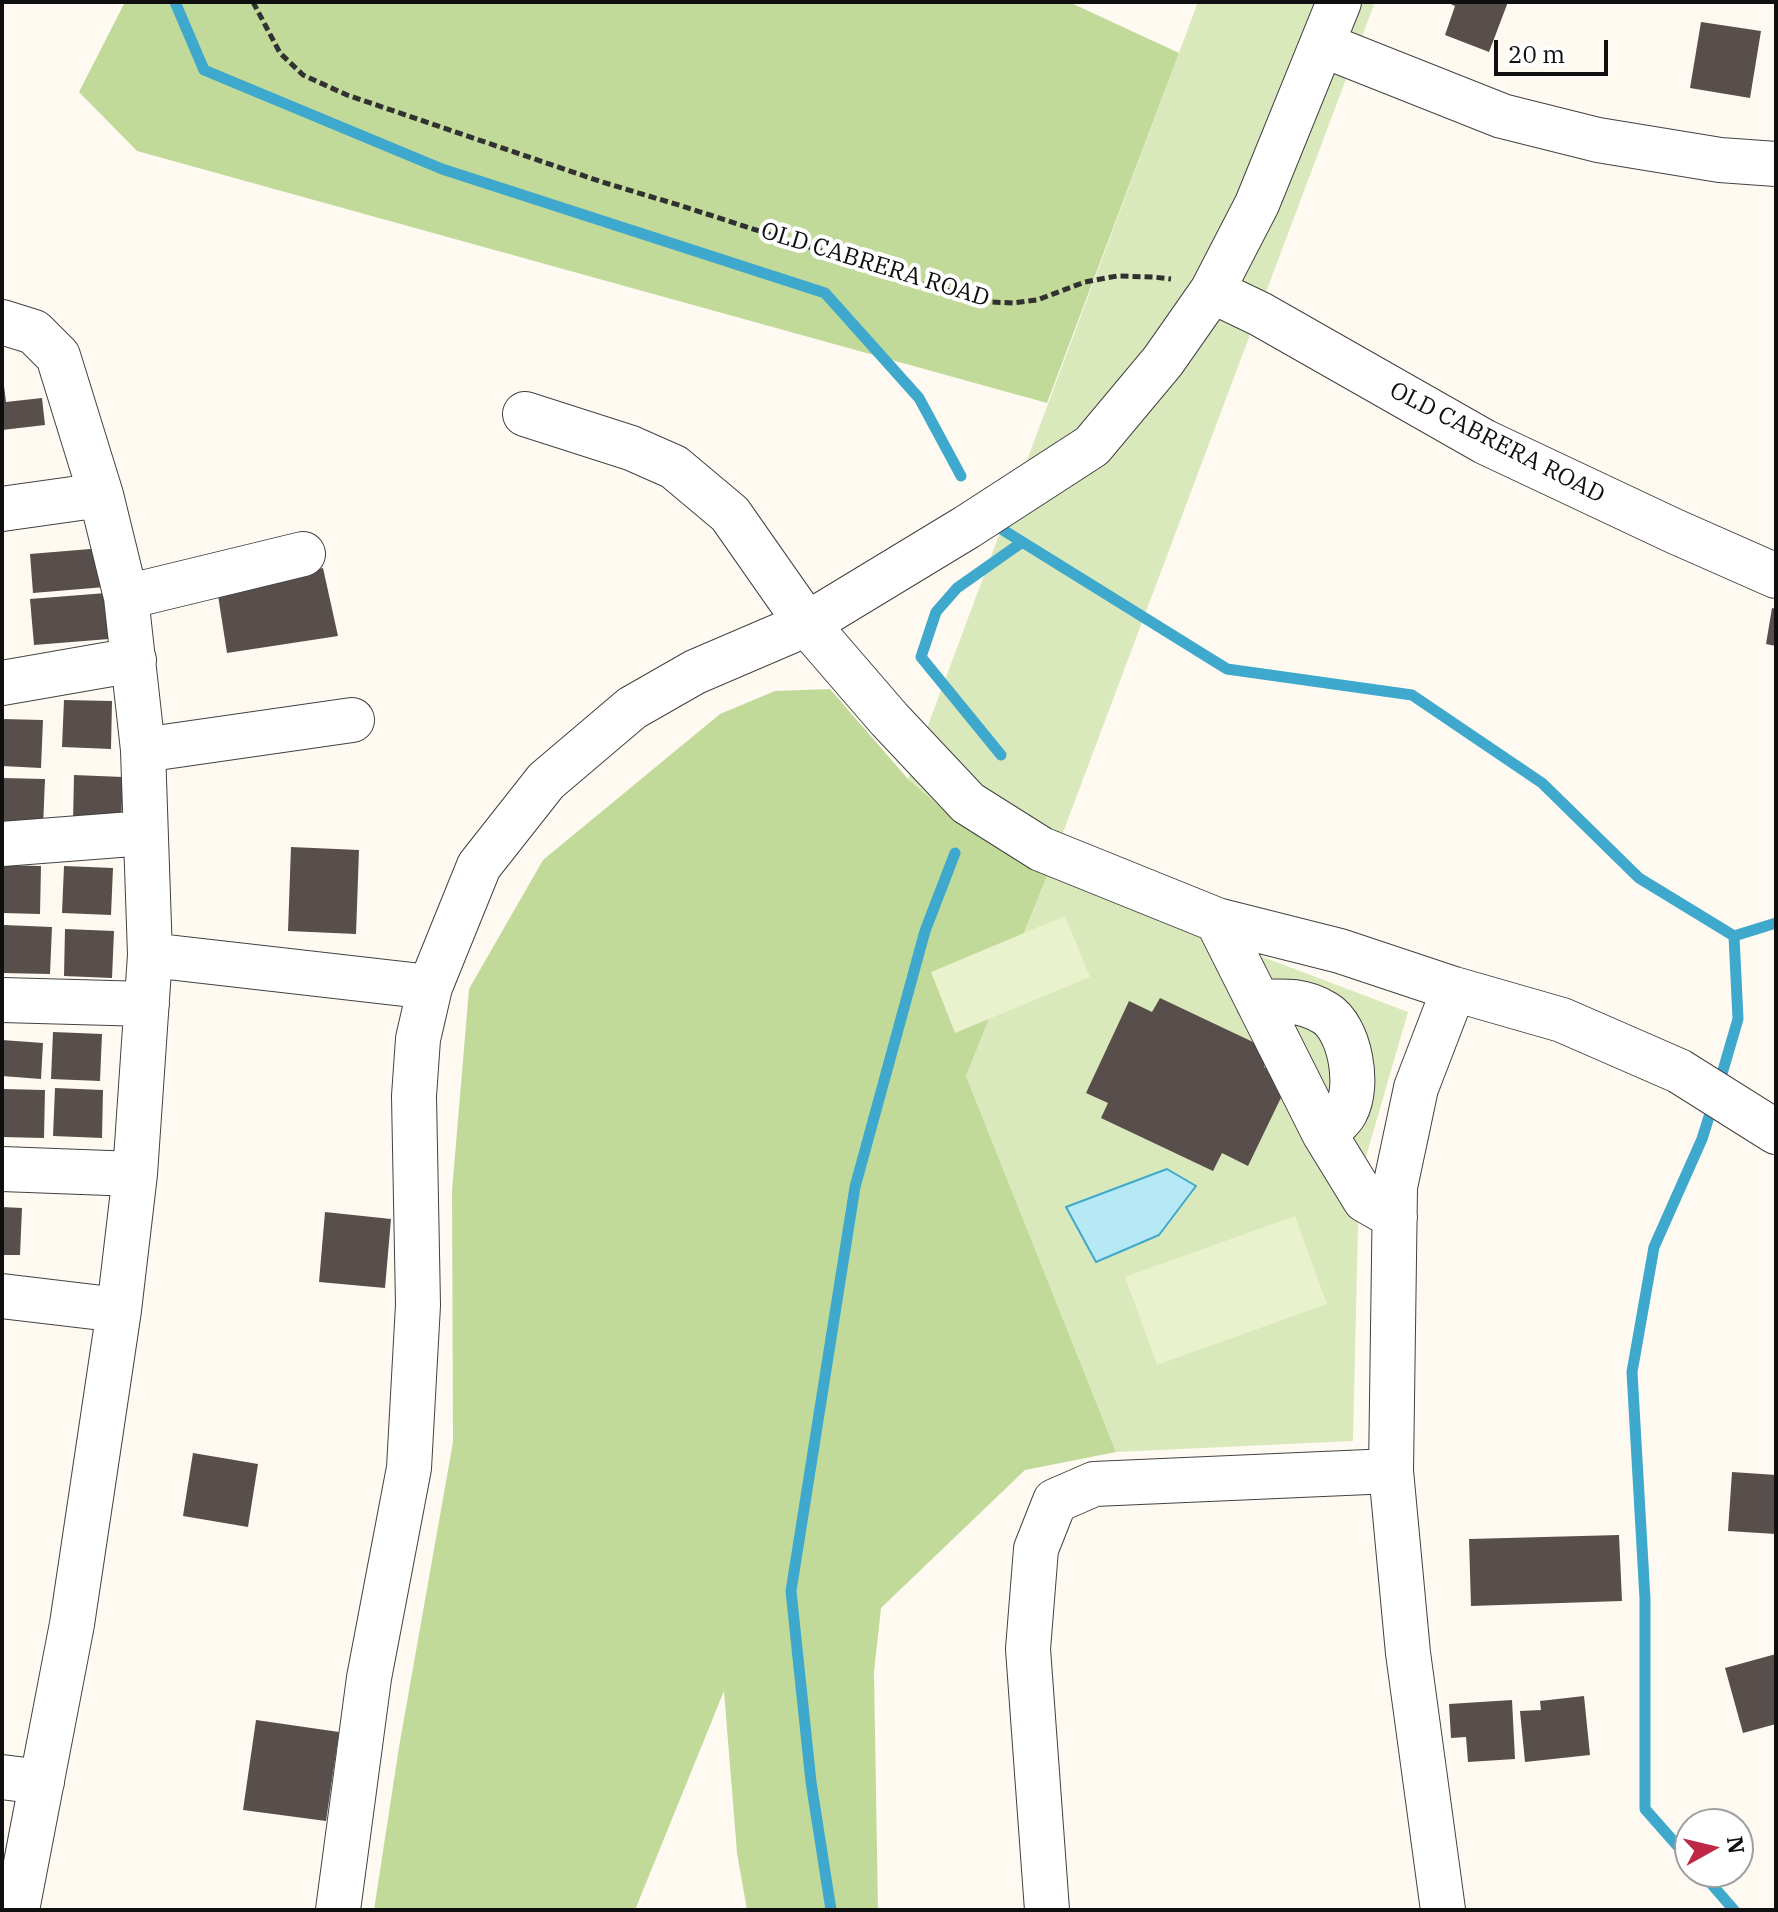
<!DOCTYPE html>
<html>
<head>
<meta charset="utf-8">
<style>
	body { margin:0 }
	#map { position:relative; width:1778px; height:1912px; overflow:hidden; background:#fffaf1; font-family:"IBM Plex Serif",serif }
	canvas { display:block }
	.frame { position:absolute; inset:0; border:4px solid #0f0f0f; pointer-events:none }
	.north { position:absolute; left:1674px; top:1808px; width:80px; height:80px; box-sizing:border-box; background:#fff; border:2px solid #9f9f9f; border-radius:50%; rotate:82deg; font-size:22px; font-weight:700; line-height:32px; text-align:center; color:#0f0f0f }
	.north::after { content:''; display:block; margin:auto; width:28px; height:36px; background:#be2846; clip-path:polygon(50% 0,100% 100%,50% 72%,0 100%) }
	.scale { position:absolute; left:1494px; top:40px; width:114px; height:36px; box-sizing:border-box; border:4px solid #0f0f0f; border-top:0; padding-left:10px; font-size:24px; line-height:28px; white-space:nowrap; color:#0f0f0f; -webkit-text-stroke:6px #fff; paint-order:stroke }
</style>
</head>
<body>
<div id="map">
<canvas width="1778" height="1912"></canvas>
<div class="frame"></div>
<div class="north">N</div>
<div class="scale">20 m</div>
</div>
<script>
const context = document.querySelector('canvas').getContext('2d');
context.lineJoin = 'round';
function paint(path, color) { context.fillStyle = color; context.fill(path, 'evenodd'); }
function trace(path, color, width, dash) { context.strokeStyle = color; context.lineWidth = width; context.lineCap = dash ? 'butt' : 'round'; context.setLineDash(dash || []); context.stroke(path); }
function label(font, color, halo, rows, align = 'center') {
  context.font = font + ' "IBM Plex Serif",serif'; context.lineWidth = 8; context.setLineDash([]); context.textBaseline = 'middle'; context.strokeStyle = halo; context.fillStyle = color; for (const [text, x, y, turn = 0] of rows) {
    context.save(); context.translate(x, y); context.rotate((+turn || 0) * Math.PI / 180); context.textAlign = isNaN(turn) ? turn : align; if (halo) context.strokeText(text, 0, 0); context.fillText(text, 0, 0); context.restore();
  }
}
paint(new Path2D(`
	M1198,2H1375L1047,875L1408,1012L1359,1181L1353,1441L1116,1452L966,1076L1047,876L960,824L908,779Z`), '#dae9bb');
paint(new Path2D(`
	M125,2H1069L1179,53L1047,403L137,151L79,92Z
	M830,689L908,779L960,824L1047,876L966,1076L1116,1452L1025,1470L881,1608L874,1672L878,1910H747L737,1853L724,1691L635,1910H374L399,1747L453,1442L452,1191L469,989L543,860L720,714L775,691Z`), '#c1da9a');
paint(new Path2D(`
	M1065,916L1090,977L955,1033L931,972Z
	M1295,1216L1327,1304L1157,1365L1125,1277Z`), '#eaf1cd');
const water = new Path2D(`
	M1167,1169L1196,1186L1159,1235L1096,1262L1066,1207Z`);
paint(water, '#b7e8f5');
trace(water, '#3ea9cc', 2);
trace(new Path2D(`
	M175,2L204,70L442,169L825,293L919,398L961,476
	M1003,530L1227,669L1412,695L1542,783L1639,878L1734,936L1776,923
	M1001,755L921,657L936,612L957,588L1021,543
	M1719,1084L1738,1019L1734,936
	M1690,1860L1645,1809V1599L1632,1372L1654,1247L1702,1139L1713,1104
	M1701,1872L1734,1910
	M831,1910L811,1782L791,1591L855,1187L925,931L955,853`), '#3ea9cc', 11);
paint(new Path2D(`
	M1446,2H1508L1489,52L1445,35L1455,6Z
	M1701,22L1761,31L1750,98L1690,88Z
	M2,386H4L6,402L42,398L45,425L2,430Z
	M102,548L105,587L33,593L30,554Z
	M323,568L338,636L227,653L217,589Z
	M106,593L109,639L34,645L30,599Z
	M1772,608L1776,609V646L1766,644Z
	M64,700L112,701L111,749L62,747Z
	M2,719L43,720L41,768L2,766Z
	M74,775L123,777L121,825L73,823Z
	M2,778L45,779L43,827L2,826Z
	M291,847L359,850L356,934L288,931Z
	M2,865L41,866L40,914L2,913Z
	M64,866L113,868L111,915L62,913Z
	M4,925L52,927L50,974L2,973Z
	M65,929L114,931L112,978L64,976Z
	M1160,998L1272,1051L1264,1067L1290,1079L1248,1166L1222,1153L1213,1171L1101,1118L1108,1103L1086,1093L1129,1001L1152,1012Z
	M53,1032L102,1034L100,1081L51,1079Z
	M2,1040L43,1043L41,1079L2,1076Z
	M55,1088L103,1090L102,1138L53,1136Z
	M2,1089L45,1090L44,1138L2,1137Z
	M2,1207L22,1208L20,1255H2Z
	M325,1212L391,1219L385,1288L319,1282Z
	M193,1453L258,1464L248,1527L183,1516Z
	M1732,1472L1776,1475V1534L1728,1531Z
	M1619,1535L1622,1601L1471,1606L1469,1539Z
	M1776,1654V1724L1743,1733L1725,1668Z
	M1584,1696L1590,1755L1525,1762L1520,1711L1541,1710L1540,1701Z
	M1512,1700L1515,1759L1468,1762L1466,1737L1451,1738L1449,1704Z
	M256,1720L339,1732L326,1821L243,1810Z`), '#584e4b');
const minor = new Path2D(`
	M1323,45L1502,116L1598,140L1720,160L1776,164
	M1212,291L1260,314L1485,442L1674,531L1776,576
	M2,322L34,332L58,356L101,495L126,597L143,750L150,955L135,1174L119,1310L72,1624L17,1910
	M525,414L631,448L674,467L730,514L807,624L889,719L968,803L1041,849L1217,920L1340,951L1454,989L1562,1020L1679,1071L1776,1132
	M2,509L101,495
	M126,597L303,554
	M2,683L134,660
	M143,750L352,720
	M2,844L145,833
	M1217,920L1324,1133L1365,1200L1395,1217
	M150,955L430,987
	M2,1000L147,1004
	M1258,1002C1283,1001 1302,999 1325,1013C1350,1028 1360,1085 1346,1111C1342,1120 1332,1126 1324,1133
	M2,1169L135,1174
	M2,1296L119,1310
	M2,1777L42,1782
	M338,1910L369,1678L409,1468L418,1305L414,1096L418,1039L430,987L479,866L546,781L632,708L695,672L807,624L967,527L1092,446L1163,361L1212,291L1257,204L1339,2
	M1047,1910L1028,1649L1036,1549L1055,1501L1094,1484L1391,1471
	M1443,1910L1408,1653L1391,1471L1395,1187L1416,1088L1454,989`);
trace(minor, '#424242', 46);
trace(new Path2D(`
	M253,2L280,53L303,75L347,95L602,182L682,206L917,282L991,302L1013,303L1037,300L1085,282L1117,276L1153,277L1171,279`), '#313131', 5, [8, 4]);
trace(minor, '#fff', 44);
label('24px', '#0f0f0f', '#fff', [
	["OLD CABRERA ROAD",875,265,17],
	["OLD CABRERA ROAD",1497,443,27]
]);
</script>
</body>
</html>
